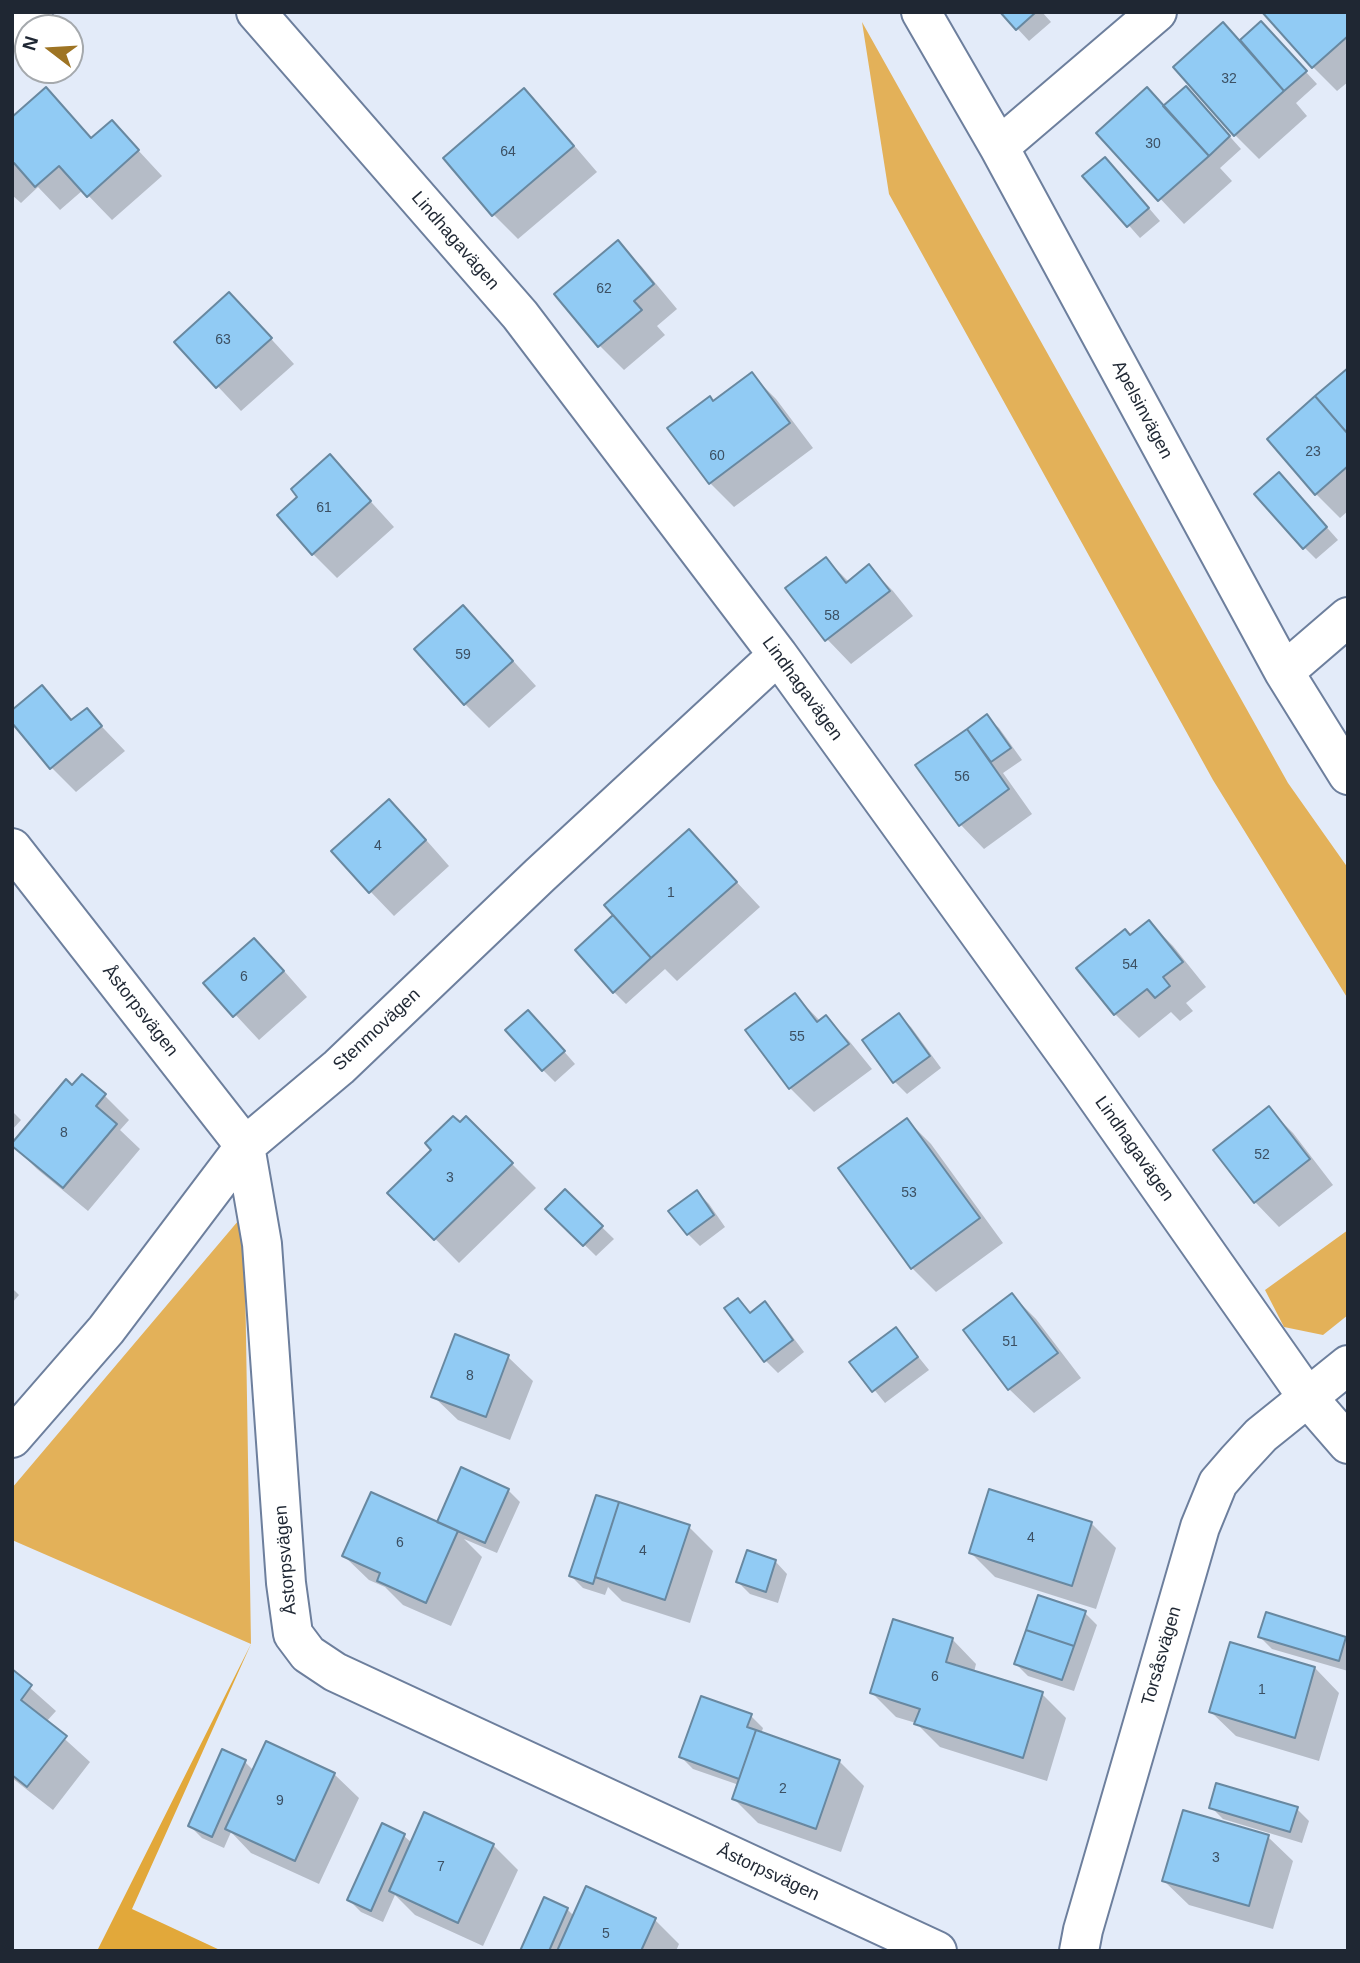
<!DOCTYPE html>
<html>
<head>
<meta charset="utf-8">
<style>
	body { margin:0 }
	#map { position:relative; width:1360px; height:1963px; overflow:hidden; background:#e3ebf9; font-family:Arial,sans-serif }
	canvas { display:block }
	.frame { position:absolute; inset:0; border:14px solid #1f2733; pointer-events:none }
	.north { position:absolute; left:14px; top:14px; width:70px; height:70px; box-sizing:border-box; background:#fff; border:2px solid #a5a9ad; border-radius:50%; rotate:287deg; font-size:19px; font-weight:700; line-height:28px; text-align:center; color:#1f2733 }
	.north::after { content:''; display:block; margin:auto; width:24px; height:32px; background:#9e7423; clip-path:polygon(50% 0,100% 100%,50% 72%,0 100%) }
</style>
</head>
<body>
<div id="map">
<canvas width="1360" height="1963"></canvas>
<div class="frame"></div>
<div class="north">N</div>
</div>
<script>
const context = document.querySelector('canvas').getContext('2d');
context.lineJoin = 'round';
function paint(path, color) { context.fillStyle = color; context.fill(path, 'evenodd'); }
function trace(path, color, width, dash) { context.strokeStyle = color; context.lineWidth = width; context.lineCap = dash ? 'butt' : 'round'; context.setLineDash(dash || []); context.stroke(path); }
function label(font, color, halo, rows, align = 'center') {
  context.font = font + ' Arial,sans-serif'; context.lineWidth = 7; context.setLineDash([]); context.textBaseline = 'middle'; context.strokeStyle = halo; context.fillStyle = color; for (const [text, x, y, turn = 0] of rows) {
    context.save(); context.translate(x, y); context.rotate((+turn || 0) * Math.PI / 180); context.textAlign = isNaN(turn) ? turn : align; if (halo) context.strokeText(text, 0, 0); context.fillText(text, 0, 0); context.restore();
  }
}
paint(new Path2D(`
	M862,22L1288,783L1348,868V999L1213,780L889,194Z
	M244,1214L251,1644L12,1540V1488Z
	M1348,1230V1315L1323,1335L1284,1327L1265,1290Z`), '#e3b159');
paint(new Path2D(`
	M251,1644L132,1909L222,1951H97Z`), '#e2a83a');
paint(new Path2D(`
	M1002,12H1042L1051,22L1029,41Z
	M1348,12V82L1337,91L1313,67Z
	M1261,23L1317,84L1296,103L1307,116L1259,159L1235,135L1223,24L1241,42Z
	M46,89L93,139L112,122L162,176L112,220L83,190L60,210L38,187L21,203L12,195V119Z
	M524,91L548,115L597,172L518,239L494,215L445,159Z
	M1197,100L1241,149L1220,168L1232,181L1184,224L1099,133L1165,107Z
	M1117,171L1160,221L1140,238L1085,176Z
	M617,242L642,267L677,309L657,326L665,335L624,370L600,346L556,294Z
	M253,319L294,364L241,411L176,342Z
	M1348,370V511L1340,518L1316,494Z
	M752,375L776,399L813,448L734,507L710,483L714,403Z
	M330,457L394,527L337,578L313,554L300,498Z
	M1291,487L1338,540L1316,559L1304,547Z
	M826,559L849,582L869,567L893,591L913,616L851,664L827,639Z
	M487,632L536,686L489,728L465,704Z
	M42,688L74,721L87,711L125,751L76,792L52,768L12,720Z
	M987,717L999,728L1022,760L1003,773L1032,814L984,849L960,824L918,766Z
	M413,825L449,866L394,916L370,891Z
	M689,831L760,907L677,981L665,969L626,1004L614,992L613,918Z
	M1149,922L1173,946L1206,987L1186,1003L1193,1011L1180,1021L1171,1012L1139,1038L1115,1014L1130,937Z
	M278,964L307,997L259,1040L206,983Z
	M795,995L821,1022L826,1017L850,1042L872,1069L814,1112L790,1088Z
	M899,1015L911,1027L941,1068L907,1094L895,1082L864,1040Z
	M540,1024L575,1064L555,1082L543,1070Z
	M72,1087L105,1096L129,1120L120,1130L140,1149L88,1211L37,1169L13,1145Z
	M1269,1109L1293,1133L1333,1185L1279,1227L1255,1202L1215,1151Z
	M12,1111L21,1120L12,1130Z
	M466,1118L536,1188L459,1263L390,1193Z
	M907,1120L931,1144L1003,1243L936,1292L912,1268Z
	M565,1191L614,1239L596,1256L548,1209Z
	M697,1192L709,1204L725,1227L700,1246L688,1234Z
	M12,1288L19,1295L12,1303Z
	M1012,1295L1036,1319L1081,1378L1034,1413L1009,1389L965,1330Z
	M738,1300L751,1314L765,1304L777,1316L804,1352L778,1373L766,1361Z
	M896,1329L929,1370L885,1403L852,1362Z
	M456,1337L508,1357L533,1381L510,1440L458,1420L433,1396Z
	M508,1490L520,1502L497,1553L464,1539L482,1557L451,1626L403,1605L385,1587L369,1580L344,1556L438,1524Z
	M1091,1523L1116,1548L1096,1609L995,1577L971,1553Z
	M689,1527L713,1551L690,1623L622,1601L608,1587L605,1595L583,1588L571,1576Z
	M775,1561L787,1574L778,1603L750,1594L738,1582Z
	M1085,1613L1097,1625L1074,1691L1028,1676L1016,1664Z
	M1260,1637L1345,1638L1348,1641V1671L1272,1649Z
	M952,1639L976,1664L974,1672L1042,1694L1066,1718L1047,1781L940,1747L916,1723L896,1717L872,1693Z
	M1315,1668L1339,1693L1319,1761L1236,1736L1211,1712Z
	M12,1672L56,1711L46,1722L90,1762L53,1810L12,1778Z
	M751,1716L763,1728L761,1734L839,1761L864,1786L841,1852L758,1823L734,1799L739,1785L693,1769L681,1757Z
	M245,1762L254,1771L334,1774L359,1798L319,1884L251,1853L231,1832L224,1848L202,1838L190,1826Z
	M1211,1807L1297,1809L1309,1821L1302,1843L1223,1819Z
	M404,1836L412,1843L493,1845L518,1870L483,1946L415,1915L395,1895L383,1922L361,1912L349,1900Z
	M1268,1837L1293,1861L1273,1929L1189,1905L1164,1881Z
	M567,1909L574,1916L655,1920L679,1944L676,1951H522Z`), '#0003');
const building = new Path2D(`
	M1000,12H1036L1016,30Z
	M1262,12H1348V36L1312,68Z
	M1261,21L1307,71L1284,91L1240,40Z
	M1223,22L1284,91L1234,136L1173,67Z
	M1186,86L1230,136L1209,156L1163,106Z
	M46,87L91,138L112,120L139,150L87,197L59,166L35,187L14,163L12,164V117Z
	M1147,87L1209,156L1158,201L1096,133Z
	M524,88L574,146L492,216L443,158Z
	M1105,157L1149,208L1127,227L1082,176Z
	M618,240L654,284L634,301L642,310L598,347L554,294Z
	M229,292L272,338L216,388L174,342Z
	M1348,368V434L1315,396Z
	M752,372L790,423L709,484L667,428L710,396L713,401Z
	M1315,396L1348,434V466L1315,495L1267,439Z
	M330,454L371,501L312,555L277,515L297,497L291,489Z
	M1279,472L1327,527L1303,549L1254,494Z
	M826,557L846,583L869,564L890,591L825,641L785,588Z
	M463,605L513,661L464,705L414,649Z
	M42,685L71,720L87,708L102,726L50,769L12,723V710Z
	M987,714L1011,748L991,762L967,729Z
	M967,729L1009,789L959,826L915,765Z
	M389,799L426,840L369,893L331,851Z
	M689,829L737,882L651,958L604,905Z
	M613,915L651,958L613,993L575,950Z
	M1149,920L1183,962L1163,977L1170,986L1155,998L1147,989L1114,1015L1076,968L1125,929L1130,935Z
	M254,938L284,971L233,1017L203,983Z
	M795,993L817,1022L826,1015L849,1044L789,1089L745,1030Z
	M528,1010L565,1051L542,1071L505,1030Z
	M899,1013L930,1056L893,1083L862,1040Z
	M82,1074L106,1094L96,1106L117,1124L63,1188L12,1146V1143L66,1079L72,1085Z
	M1269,1106L1310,1159L1254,1203L1213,1150Z
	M453,1116L460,1122L466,1116L513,1163L434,1240L387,1193L431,1150L425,1143Z
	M907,1118L980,1218L911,1269L838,1168Z
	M565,1189L603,1226L583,1246L545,1209Z
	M697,1190L714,1215L687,1235L668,1211Z
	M1012,1293L1058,1353L1008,1390L963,1330Z
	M738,1298L750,1313L765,1301L793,1340L764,1362L724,1308Z
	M896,1327L918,1357L872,1392L849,1362Z
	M455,1334L509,1355L486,1417L431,1397Z
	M461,1467L509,1489L485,1543L437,1522Z
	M989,1489L1092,1522L1072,1586L969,1553Z
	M371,1492L458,1531L426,1603L377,1581L380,1573L342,1556Z
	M596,1495L619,1502L593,1584L569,1576Z
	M619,1502L690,1525L665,1600L595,1577Z
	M747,1550L776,1560L766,1592L736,1582Z
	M1038,1595L1086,1611L1074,1646L1026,1630Z
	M1266,1612L1346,1637L1339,1661L1258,1637Z
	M893,1619L953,1638L946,1662L1043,1692L1023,1758L914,1724L920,1709L870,1693Z
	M1026,1630L1074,1646L1062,1680L1014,1664Z
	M1230,1642L1315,1667L1295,1738L1209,1712Z
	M12,1669L32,1685L21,1700L67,1736L27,1787L12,1775Z
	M701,1696L752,1714L747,1727L756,1730L739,1779L679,1757Z
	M756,1730L840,1760L816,1829L732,1799Z
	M266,1741L335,1773L295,1861L225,1829Z
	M222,1749L246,1760L212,1837L188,1826Z
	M1216,1783L1298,1807L1290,1832L1209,1808Z
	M1183,1810L1269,1835L1249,1906L1162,1881Z
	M424,1812L494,1844L458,1923L389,1891Z
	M382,1823L405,1834L371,1911L347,1900Z
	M586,1886L656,1918L641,1951H557Z
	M544,1897L568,1908L549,1951H520Z`);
paint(building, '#91cbf4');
trace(building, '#6888a0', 2);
const street = new Path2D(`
	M256,12L520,315L778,655L1080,1073L1308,1398
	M921,12L999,147L1284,672L1348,775
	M12,31L33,12
	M999,147L1157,12
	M1284,672L1348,617
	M12,848L245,1146L262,1244L286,1583L293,1634L308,1654L335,1672L937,1951
	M12,1438L106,1330L245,1146L339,1067L540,875L778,655
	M1079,1951L1083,1930L1200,1527L1218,1483L1237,1461L1261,1435L1348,1365`);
const secondary = new Path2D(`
	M1308,1398L1348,1444`);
trace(street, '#6d7f9d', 42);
trace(secondary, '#6d7f9d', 42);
trace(street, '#fff', 38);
trace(secondary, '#fff', 38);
label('14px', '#3c5063', null, [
	["32",1229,79],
	["30",1153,144],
	["64",508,152],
	["62",604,289],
	["63",223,340],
	["23",1313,452],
	["60",717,456],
	["61",324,508],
	["58",832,616],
	["59",463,655],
	["56",962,777],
	["4",378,846],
	["1",671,893],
	["54",1130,965],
	["6",244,977],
	["55",797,1037],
	["8",64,1133],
	["52",1262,1155],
	["3",450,1178],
	["53",909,1193],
	["51",1010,1342],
	["8",470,1376],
	["4",1031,1538],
	["6",400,1543],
	["4",643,1551],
	["6",935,1677],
	["1",1262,1690],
	["2",783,1789],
	["9",280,1801],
	["3",1216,1858],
	["7",441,1867],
	["5",606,1934]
]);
label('18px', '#1f2733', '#fff', [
	["Lindhagavägen",455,241,49],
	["Apelsinvägen",1142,410,62],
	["Lindhagavägen",802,689,54],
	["Åstorpsvägen",140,1011,52],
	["Stenmovägen",377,1030,-43],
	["Lindhagavägen",1134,1149,55],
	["Åstorpsvägen",286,1560,-95],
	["Torsåsvägen",1162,1656,-74],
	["Åstorpsvägen",768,1873,25]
]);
</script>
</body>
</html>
